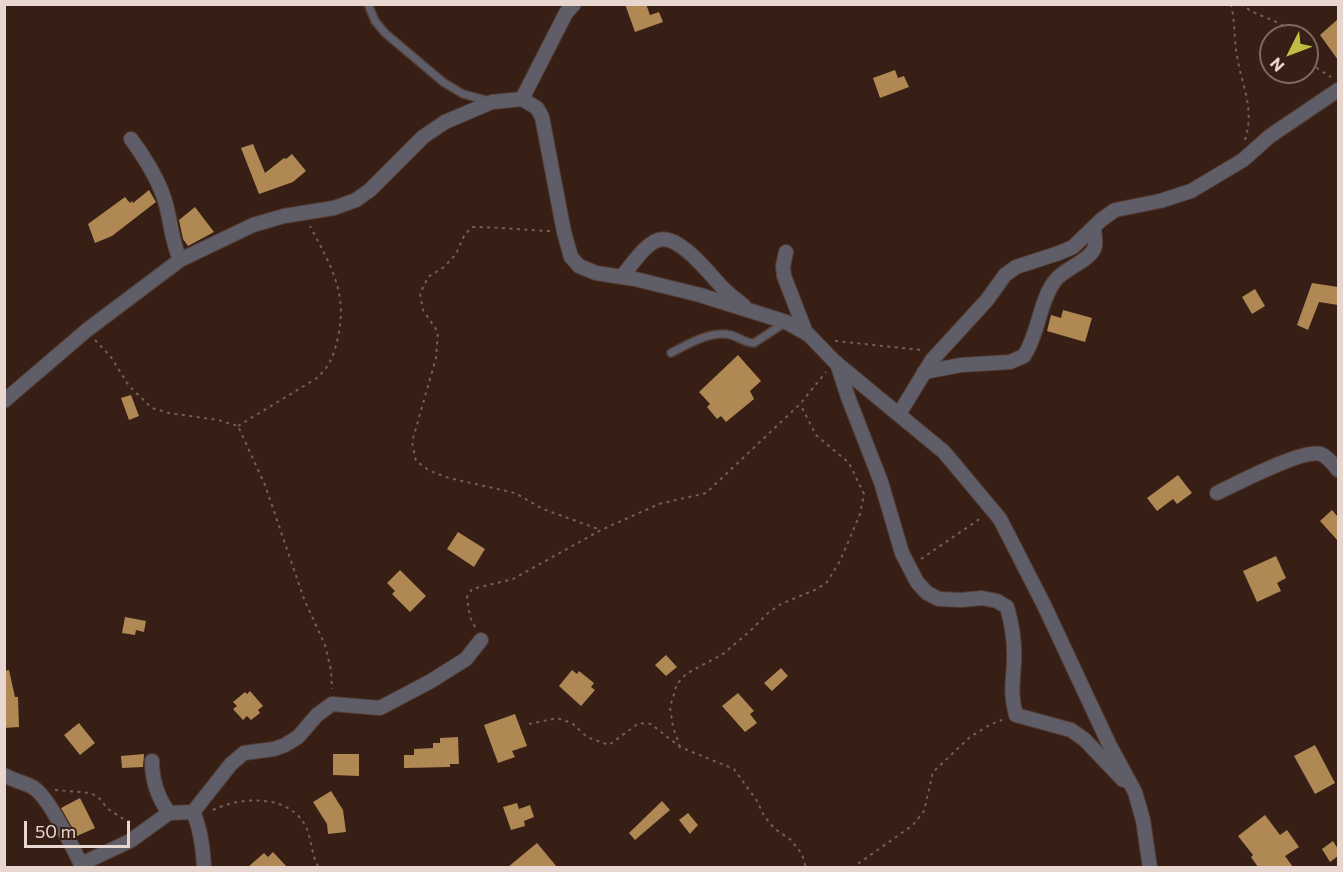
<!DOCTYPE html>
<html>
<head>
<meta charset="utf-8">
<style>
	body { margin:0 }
	#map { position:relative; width:1343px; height:872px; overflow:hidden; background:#371f15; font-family:Commissioner,sans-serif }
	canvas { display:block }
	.frame { position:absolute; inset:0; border:6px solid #e8d7d1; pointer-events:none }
	.north { position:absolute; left:1259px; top:24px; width:60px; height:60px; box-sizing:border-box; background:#371f15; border:2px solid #7e6960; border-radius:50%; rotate:228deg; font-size:16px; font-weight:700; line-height:24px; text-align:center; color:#e8d7d1 }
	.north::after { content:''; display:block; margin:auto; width:21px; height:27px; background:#bebf42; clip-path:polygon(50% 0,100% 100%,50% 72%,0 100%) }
	.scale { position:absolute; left:24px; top:821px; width:106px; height:27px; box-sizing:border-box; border:3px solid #e8d7d1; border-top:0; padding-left:8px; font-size:18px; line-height:21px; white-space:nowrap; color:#e8d7d1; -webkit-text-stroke:4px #371f15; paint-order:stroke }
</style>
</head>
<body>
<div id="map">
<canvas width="1343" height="872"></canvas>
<div class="frame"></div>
<div class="north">N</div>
<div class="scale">50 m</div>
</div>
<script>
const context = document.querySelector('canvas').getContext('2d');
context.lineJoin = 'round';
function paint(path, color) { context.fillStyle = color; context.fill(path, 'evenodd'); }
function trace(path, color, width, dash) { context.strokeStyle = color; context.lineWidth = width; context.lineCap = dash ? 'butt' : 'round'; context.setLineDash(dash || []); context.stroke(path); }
paint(new Path2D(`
	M625,4H646L650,15L659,12L663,22L635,32Z
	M1338,19V60L1320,35Z
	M895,70L898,78L904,76L909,87L880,98L873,78Z
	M253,144L265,173L284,158L286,159L292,154L306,171L293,182L259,194L241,148Z
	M149,190L156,202L112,236L95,243L88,224L125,197L130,203L132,201L133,203Z
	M195,207L214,232L188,246L183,239L179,220Z
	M1312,283L1338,287V305L1319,302L1308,330L1297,325Z
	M1255,289L1265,306L1252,314L1242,297Z
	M1063,310L1092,318L1085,342L1047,331L1051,315L1061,318Z
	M738,355L761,381L750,391L754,399L726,422L721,416L717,419L707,407L710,404L699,392Z
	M131,395L139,416L129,420L121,398Z
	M1178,475L1192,493L1177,504L1173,499L1157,511L1147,498Z
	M1332,510L1338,517V541L1320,521Z
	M458,532L485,549L474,567L447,549Z
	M1276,556L1286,578L1277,583L1281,591L1257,602L1243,571Z
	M400,570L426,596L410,612L392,594L395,591L387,583Z
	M125,617L146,621L144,632L136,630L135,635L122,633Z
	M666,655L677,667L666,676L655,665Z
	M781,668L788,676L772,691L764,683Z
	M9,670L15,697H18L19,727L4,728V671Z
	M572,670L577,674L579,671L594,683L591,687L595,690L581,706L559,686Z
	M250,691L263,706L258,710L260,713L251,720L247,716L243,720L233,709L237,706L233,702L245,692L247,694Z
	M738,693L754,711L750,714L757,723L745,732L722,706Z
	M515,714L527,746L512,751L515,757L498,763L484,725Z
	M79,723L95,743L80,755L64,735Z
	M458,737L459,764H450V767L404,768V755H414V749L433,748V743H440V738Z
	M1315,745L1335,783L1315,794L1294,756Z
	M144,754L143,767L122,768L121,756Z
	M333,754H359V776L333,775Z
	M331,791L343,810L346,832L328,834L327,824L313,802Z
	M80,798L95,828L77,836L61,808Z
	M662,801L670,810L635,840L629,833Z
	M517,803L519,809L530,805L534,817L524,821L525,826L511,830L503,807Z
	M688,813L698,825L690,834L679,820Z
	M1265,815L1280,835L1287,830L1299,847L1285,856L1293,867H1258L1251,857L1253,855L1238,836Z
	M1333,841L1338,849V856L1330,862L1322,849Z
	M537,843L557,867H508Z
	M273,852L287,867H248L264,853L268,857Z`), '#b08854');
const service = new Path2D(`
	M368,4L375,21L385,33L443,82L463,94L489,101
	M671,353C688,344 711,330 731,335C739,337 745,343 754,343L786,322`);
const minor = new Path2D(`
	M522,99L566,13L574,4
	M131,139C145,158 158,178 165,201C171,221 171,239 180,260
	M786,252L783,266L784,276L806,333
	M622,276C632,265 644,245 658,240C678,233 708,272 720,285C727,293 736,299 744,306
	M837,363L848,397L881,482L902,553L917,582L927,593L939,599L961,600L982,598L997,601L1007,607C1012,624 1015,644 1014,663C1013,684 1010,694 1016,715L1071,730L1085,740L1123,780
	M924,372L961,365L1010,362L1024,356C1039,333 1039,303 1054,282C1063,268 1092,261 1095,246C1096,240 1094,233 1094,227
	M4,401L87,330L180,260L253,225L284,216L334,208L356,200L370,190L423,137L445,122L492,102L522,99L537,108L542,117L564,232L571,257L579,266L596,273L635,279L700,295L786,322L809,335L835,362L944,452L1000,519L1044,605L1109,744L1135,792L1143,820L1150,868
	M899,414L932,360L987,300L1005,275L1016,267L1059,253L1073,247L1101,220L1115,210L1160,201L1191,191L1243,160L1270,136L1338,90
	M1217,493C1236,484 1304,448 1321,454C1328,457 1334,465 1338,470
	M152,761C152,780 158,798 169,813
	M4,775C14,781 27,783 34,788C50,799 71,845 81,864L130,841L169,813L193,812C201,829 203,848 204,868
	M193,812L231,764L244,753L274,749L285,745L298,737L317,715L332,704L380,708L431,681L466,659L481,640`);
trace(service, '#533c33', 10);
trace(minor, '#533c33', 16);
trace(new Path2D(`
	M1231,4C1235,22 1234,39 1237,56C1242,87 1255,108 1245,140
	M1241,4C1259,19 1278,17 1295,36
	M1307,56L1318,69L1331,77
	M550,231C523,230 498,227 472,227L464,236L456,254L444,267L428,277L420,294L423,310L438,332L436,358L412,442L416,461L430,471L449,478L515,493L543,509L601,530
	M95,340L111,357L129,386L152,408L169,413L218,420L238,426L265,485L304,599L325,645L331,670L332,689
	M835,341L922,350
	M238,426L317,378C330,366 334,355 338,337C348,293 330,264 310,226
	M921,559L981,518
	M475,627L470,617L467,597L472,589L513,579L601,530L659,504L706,493L800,404L826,372
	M529,724L557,718L572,723L587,737L609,745L639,723L651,724L680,747L734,769L757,801L764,816L775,829L791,840L802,854L806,868
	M680,747L673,727L670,707L677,684L686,674L723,654L749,632L768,613L781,604L817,589L827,582L840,561L860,514L864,494L849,463L816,435L800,404
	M55,790L91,793L99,798L108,809L125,820L132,822
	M213,810C241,796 290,794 306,827C312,840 311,855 319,868
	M852,868L913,825L924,811L933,772L970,737L991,724L1002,720`), '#755f57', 2, [3, 4.5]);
trace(service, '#5f5d68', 7);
trace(minor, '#5f5d68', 14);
</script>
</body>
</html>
